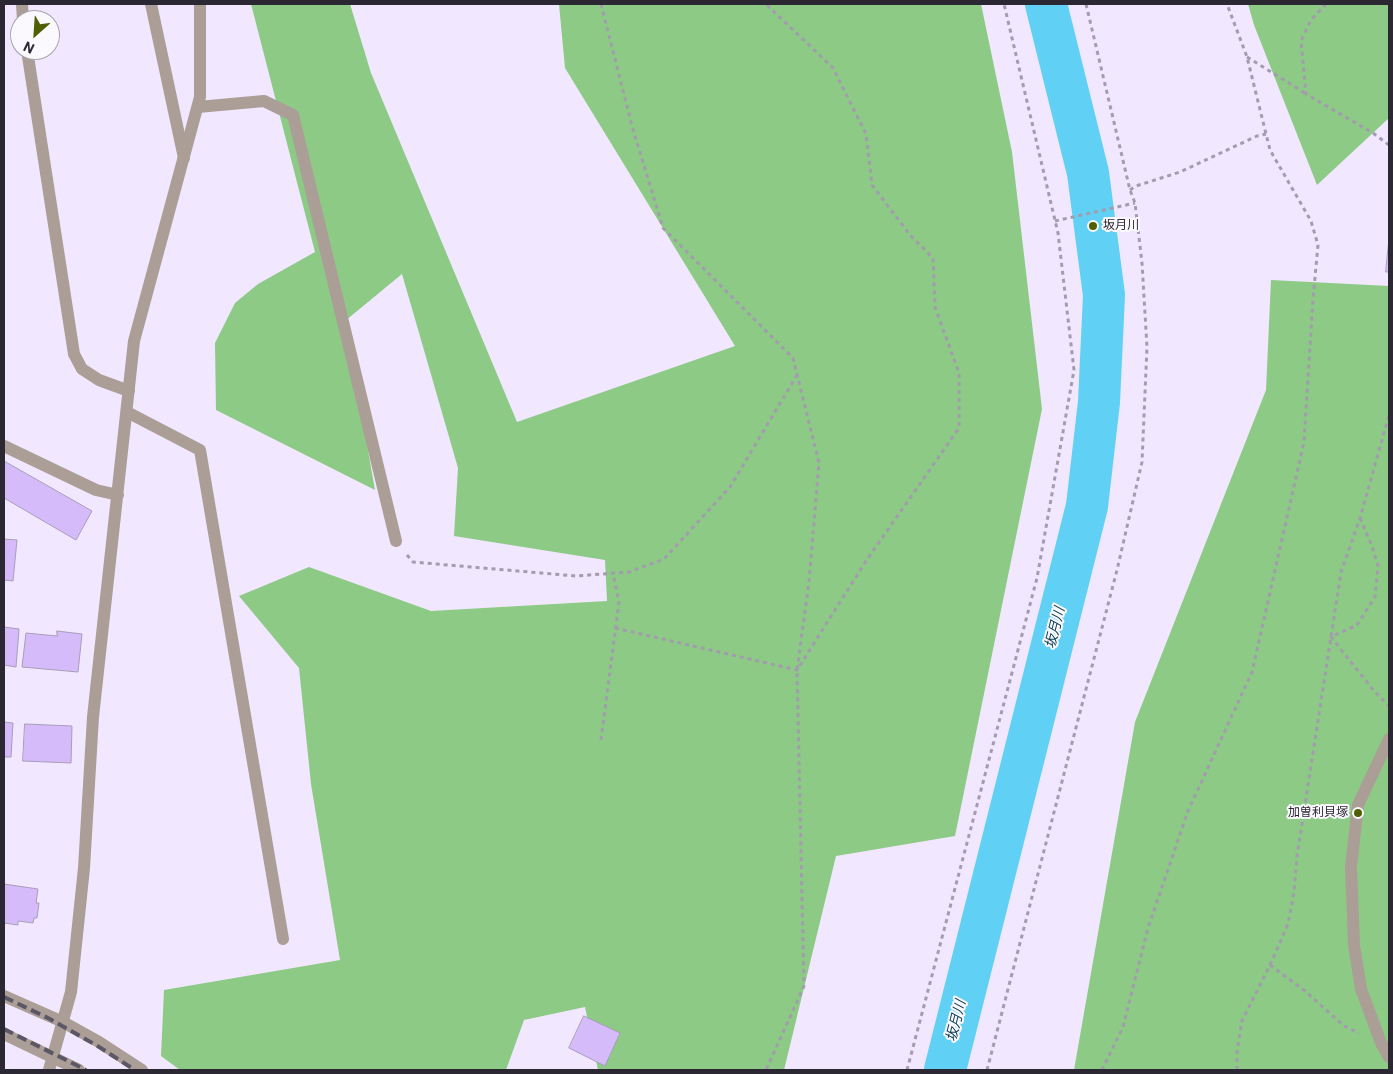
<!DOCTYPE html>
<html>
<head>
<meta charset="utf-8">
<style>
	body { margin:0 }
	#map { position:relative; width:1393px; height:1074px; overflow:hidden; background:#f1e7ff; font-family:Roboto,sans-serif }
	canvas { display:block }
	.frame { position:absolute; inset:0; border:5px solid #2c2833; pointer-events:none }
	.north { position:absolute; left:10px; top:10px; width:50px; height:50px; box-sizing:border-box; background:#fbf8fe; border:1px solid #a8a5ad; border-radius:50%; rotate:206deg; font-size:14px; font-weight:700; line-height:20px; text-align:center; color:#2c2833 }
	.north::after { content:''; display:block; margin:auto; width:18px; height:22px; background:#4f5f02; clip-path:polygon(50% 0,100% 100%,50% 72%,0 100%) }
</style>
</head>
<body>
<div id="map">
<canvas width="1393" height="1074"></canvas>
<div class="frame"></div>
<div class="north">N</div>
</div>
<script>
const context = document.querySelector('canvas').getContext('2d');
context.lineJoin = 'round';
function paint(path, color) { context.fillStyle = color; context.fill(path, 'evenodd'); }
function trace(path, color, width, dash) { context.strokeStyle = color; context.lineWidth = width; context.lineCap = dash ? 'butt' : 'round'; context.setLineDash(dash || []); context.stroke(path); }
function label(font, color, halo, rows, align = 'center') {
  context.font = font + ' Roboto,"Noto Sans JP",sans-serif'; context.lineWidth = 4; context.setLineDash([]); context.textBaseline = 'middle'; context.strokeStyle = halo; context.fillStyle = color; for (const [text, x, y, turn = 0] of rows) {
    context.save(); context.translate(x, y); context.rotate((+turn || 0) * Math.PI / 180); context.textAlign = isNaN(turn) ? turn : align; if (halo) context.strokeText(text, 0, 0); context.fillText(text, 0, 0); context.restore();
  }
}
paint(new Path2D(`
	M251,4H350L371,73L517,422L735,346L565,68L559,4H981L1012,152L1042,409L955,836L836,856L784,1070H598L585,1007L524,1020L506,1070H180L161,1056L164,990L340,960L311,784L299,668L239,596L309,567L431,611L607,601L605,560L454,536L458,468L402,274L345,321L375,490L216,410L215,343L235,303L258,284L315,252Z
	M1248,4H1389V118L1317,185L1254,25Z
	M1271,280L1389,286V1070H1074L1135,722L1266,390Z`), '#8dca86');
trace(new Path2D(`
	M945,1070L1087,506L1099,402L1104,295L1088,173L1046,4`), '#60d0f4', 42);
const building = new Path2D(`
	M1389,239V272H1386Z
	M4,461L92,511L76,540L4,498Z
	M4,539L17,540L13,581L4,580Z
	M4,627L19,629L16,667L4,665Z
	M57,631L82,634L78,672L22,667L26,633L57,636Z
	M4,722L13,723L11,757H4Z
	M25,724L72,726L71,763L23,761Z
	M4,884L38,889L36,903H39L37,918H34L33,923L18,921V925L4,923Z
	M584,1016L620,1033L605,1066L569,1048Z`);
paint(building, '#d6bbfa');
trace(building, '#a89db8', 1);
trace(new Path2D(`
	M601,4L632,126L663,228L793,358L819,463L809,582L797,670L804,986L766,1070
	M1326,4L1311,20L1301,41L1306,94L1373,133L1389,145
	M1247,57L1305,93
	M1130,190L1136,186L1180,172L1257,136L1266,134
	M1055,221L1135,203
	M1360,518L1372,546L1378,566L1375,597L1357,625L1331,637L1374,691L1389,706
	M407,555L413,562L576,576L629,572L664,559L730,487L797,375
	M615,628L797,670L868,558L959,428V373L935,307L933,258L910,235L872,185L866,134L833,68L767,5L763,4
	M601,740L619,602L613,573
	M1270,965L1305,991L1344,1026L1359,1033
	M907,1070L1037,578L1074,370L1058,233L1004,4
	M987,1070L1117,570L1142,462L1147,347L1142,263L1135,203L1130,190L1086,4
	M1102,1070L1123,1027L1148,928L1188,811L1252,672L1304,442L1313,299L1318,245L1311,221L1270,150L1247,57L1227,4
	M1237,1070V1052L1242,1021L1270,965L1288,924L1294,892L1297,856L1341,572L1360,518L1389,415`), '#a39bae', 3, [4, 4]);
trace(new Path2D(`
	M151,4L184,158
	M198,107L264,101L293,115L396,541
	M127,412L200,450L283,939
	M1389,739L1358,805L1351,867L1354,945L1361,989L1381,1043L1389,1057`), '#aa9e96', 12);
trace(new Path2D(`
	M22,4L23,20
	M27,50L74,354L82,369L99,380L129,391
	M4,446L96,490L118,495
	M49,1070L71,992L84,868L93,717L134,341L200,97V4`), '#aa9e96', 12);
trace(new Path2D(`
	M4,996L63,1022L99,1042L142,1070
	M4,1034L79,1070`), '#aa9e96', 12);
trace(new Path2D(`
	M4,997L48,1018L96,1045L135,1070
	M4,1029L86,1070`), '#5c5765', 4, [10, 5]);
for (const [x, y, r, color] of [
	[1093,226,5,"#4f5f02"],
	[1358,813,5,"#4f5f02"]
]) { const dot = new Path2D(); dot.arc(x, y, r, 0, 2 * Math.PI); context.fillStyle = color; context.fill(dot); trace(dot, '#fbf8fe', 2); }
label('12px', '#2c2833', '#fbf8fe', [
	["坂月川",1103,226],
	["加曽利貝塚",1348,813,"right"]
], 'left');
label('italic 14px', '#104252', '#fbf8fe', [
	["坂月川",1056,628,-76],
	["坂月川",957,1021,-76]
]);
</script>
</body>
</html>
